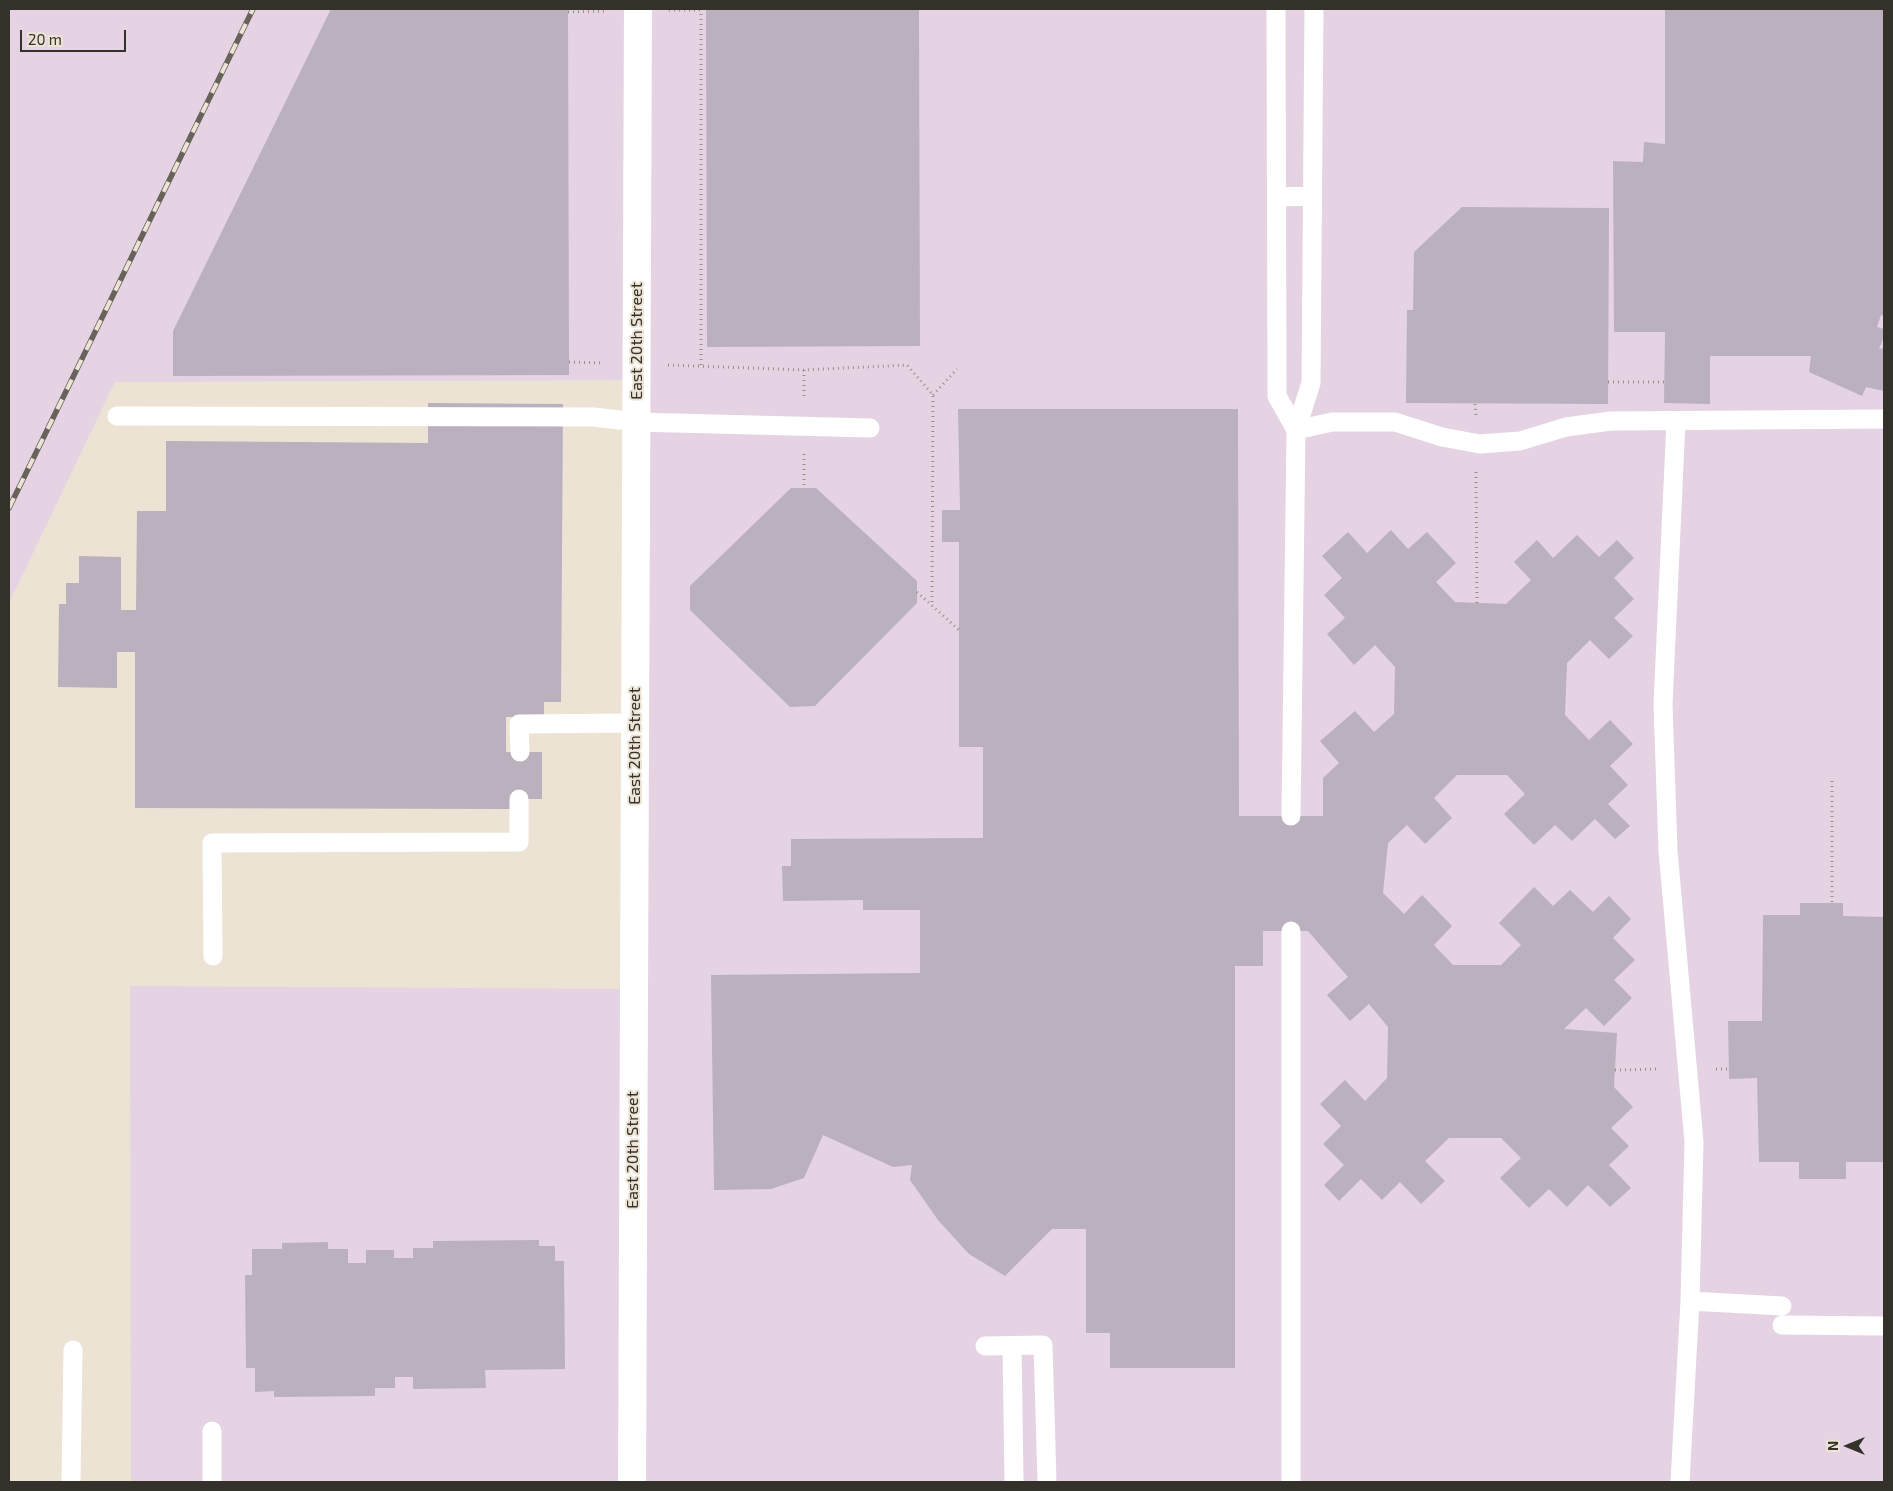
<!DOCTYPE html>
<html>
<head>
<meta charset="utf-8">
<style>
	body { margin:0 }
	#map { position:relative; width:1893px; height:1491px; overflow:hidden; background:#ece3d4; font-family:"Exo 2",sans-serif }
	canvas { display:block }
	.frame { position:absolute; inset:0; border:10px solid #34312b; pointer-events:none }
	.north { position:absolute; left:1823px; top:1421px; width:50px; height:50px; -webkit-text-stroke:4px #ece3d4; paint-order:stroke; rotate:270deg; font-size:14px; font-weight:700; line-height:20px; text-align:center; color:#34312b }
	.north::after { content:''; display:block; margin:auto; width:18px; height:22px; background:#34312b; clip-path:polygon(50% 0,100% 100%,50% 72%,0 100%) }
	.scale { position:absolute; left:20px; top:30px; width:106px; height:22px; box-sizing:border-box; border:2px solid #34312b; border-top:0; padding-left:6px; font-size:15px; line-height:18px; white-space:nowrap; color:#34312b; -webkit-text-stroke:4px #ece3d4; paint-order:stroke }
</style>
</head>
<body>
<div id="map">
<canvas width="1893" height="1491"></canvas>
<div class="frame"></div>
<div class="north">N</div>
<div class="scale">20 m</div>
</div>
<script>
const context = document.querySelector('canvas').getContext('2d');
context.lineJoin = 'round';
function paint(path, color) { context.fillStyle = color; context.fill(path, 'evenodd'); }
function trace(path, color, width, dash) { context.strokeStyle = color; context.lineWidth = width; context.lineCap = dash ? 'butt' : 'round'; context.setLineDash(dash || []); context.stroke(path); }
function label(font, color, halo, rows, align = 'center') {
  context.font = font + ' "Exo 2",sans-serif'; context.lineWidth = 4; context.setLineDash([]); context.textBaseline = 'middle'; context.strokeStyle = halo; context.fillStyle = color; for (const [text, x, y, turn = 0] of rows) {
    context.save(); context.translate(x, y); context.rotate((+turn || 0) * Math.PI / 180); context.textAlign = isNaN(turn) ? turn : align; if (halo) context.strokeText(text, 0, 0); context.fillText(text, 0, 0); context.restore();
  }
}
paint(new Path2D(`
	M9,9H1884V1482H131L130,986L634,989L637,380L115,382L9,603Z`), '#e5d3e4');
paint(new Path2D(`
	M331,9H568L569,375L173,376V331Z
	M706,9H919L920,346L707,347Z
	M1665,9H1884V316L1881,315L1877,327L1884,329V337L1879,349L1884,348V391L1866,387L1862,396L1809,372L1811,356H1710V404L1664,403L1665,332H1614L1613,161L1643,162L1644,142L1665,144Z
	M1462,207L1609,208L1608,404L1406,403L1407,310H1413L1414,252Z
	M428,403L563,404L561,702H544V717H506V752H542V799H510V809L135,808V652H117V688L58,687L59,604H66V583H79V556L121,557V610H136L137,511H166V441L428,443Z
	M958,409H1238L1239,816H1323V778L1339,763L1320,741L1355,711L1374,732L1394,714L1395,667L1375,645L1354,665L1327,634L1345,618L1324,595L1342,578L1322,556L1348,532L1367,553L1391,530L1408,549L1427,532L1456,563L1436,582L1455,602L1506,604L1531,580L1514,562L1537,540L1553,558L1577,535L1599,557L1617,540L1634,558L1614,578L1634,599L1614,618L1633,636L1609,659L1590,640L1567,663L1565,715L1589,740L1610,720L1633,744L1610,766L1628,785L1608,804L1630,826L1615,839L1595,819L1572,841L1555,825L1534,845L1504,814L1525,794L1507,775H1457L1434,798L1452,818L1425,844L1407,825L1388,843L1383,893L1404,914L1422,895L1452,926L1434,945L1453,965H1501L1521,945L1499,923L1534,887L1553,906L1570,890L1593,912L1609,896L1631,919L1613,938L1635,960L1614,980L1632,998L1604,1026L1586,1008L1564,1029L1617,1033L1614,1087L1633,1107L1611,1128L1629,1146L1609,1165L1631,1188L1610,1207L1588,1185L1567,1207L1549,1189L1529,1208L1500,1178L1521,1158L1501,1138H1449L1425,1161L1445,1181L1421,1204L1400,1182L1382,1200L1361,1179L1339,1201L1324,1185L1344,1165L1323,1144L1341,1126L1320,1104L1345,1080L1365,1101L1387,1078L1388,1027L1369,1004L1350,1021L1327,995L1348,977L1308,931H1263V966H1235V1368H1110V1333H1086V1229H1052L1005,1276L969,1254L938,1220L910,1180L912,1165L893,1167L823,1135L804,1178L771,1189L714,1190L711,975L920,973V910H863V900L783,901L782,866H791V839L983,838V747H959V542H942V510H960Z
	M791,488H816L917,581V603L815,706L790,707L690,610V586Z
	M1800,903H1843V916L1884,917V1162H1846V1179H1799V1162H1759L1757,1078L1729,1079L1728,1021H1762L1763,915H1800Z
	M539,1240V1246H555V1261H564L565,1369L485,1370L486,1388L413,1389V1377H395V1388H375V1396L274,1397V1391L255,1392V1368H246L245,1275H252V1249H282V1243L328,1242V1249H348V1263H366V1250H394V1258H413V1248H433V1241Z`), '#bab0be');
trace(new Path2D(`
	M701,9V367
	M669,10H701
	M568,12L605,11
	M569,362L604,363
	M668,365L804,370L907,365L933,395L932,606
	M804,370V400
	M1608,382H1664
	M933,395L957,369
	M1475,404L1476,415
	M804,454V488
	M1476,472L1477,603
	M917,592L959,630
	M1832,781V903
	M1716,1069H1729
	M1615,1070L1659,1069`), '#979186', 3, [1, 4]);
trace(new Path2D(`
	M1276,9L1277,396L1296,430
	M1278,197L1312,196
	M117,416L594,417L636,422L870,428
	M1676,421L1663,704L1668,851L1694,1142L1690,1301L1680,1482
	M1296,430L1332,422H1395L1442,437L1480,444L1520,441L1566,427L1611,421L1884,419
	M520,752L519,724L635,723
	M1291,816L1296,430L1311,383L1314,9
	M1291,931V1482
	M213,956L212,843L519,842V799
	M1690,1301L1782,1306
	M1782,1325L1884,1326
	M985,1346L1043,1345L1047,1482
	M1012,1346L1014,1482
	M212,1431V1482
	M71,1482L73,1350`), '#fff', 19);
trace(new Path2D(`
	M632,1482L638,9`), '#fff', 28);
const rail = new Path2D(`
	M9,508L253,9`);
trace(rail, '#67625a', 5.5);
trace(rail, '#ece3d4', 4, [11]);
label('16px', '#34312b', '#ece3d4', [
	["East 20th Street",637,341,-90],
	["East 20th Street",635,746,-90],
	["East 20th Street",633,1150,-90]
]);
</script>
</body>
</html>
